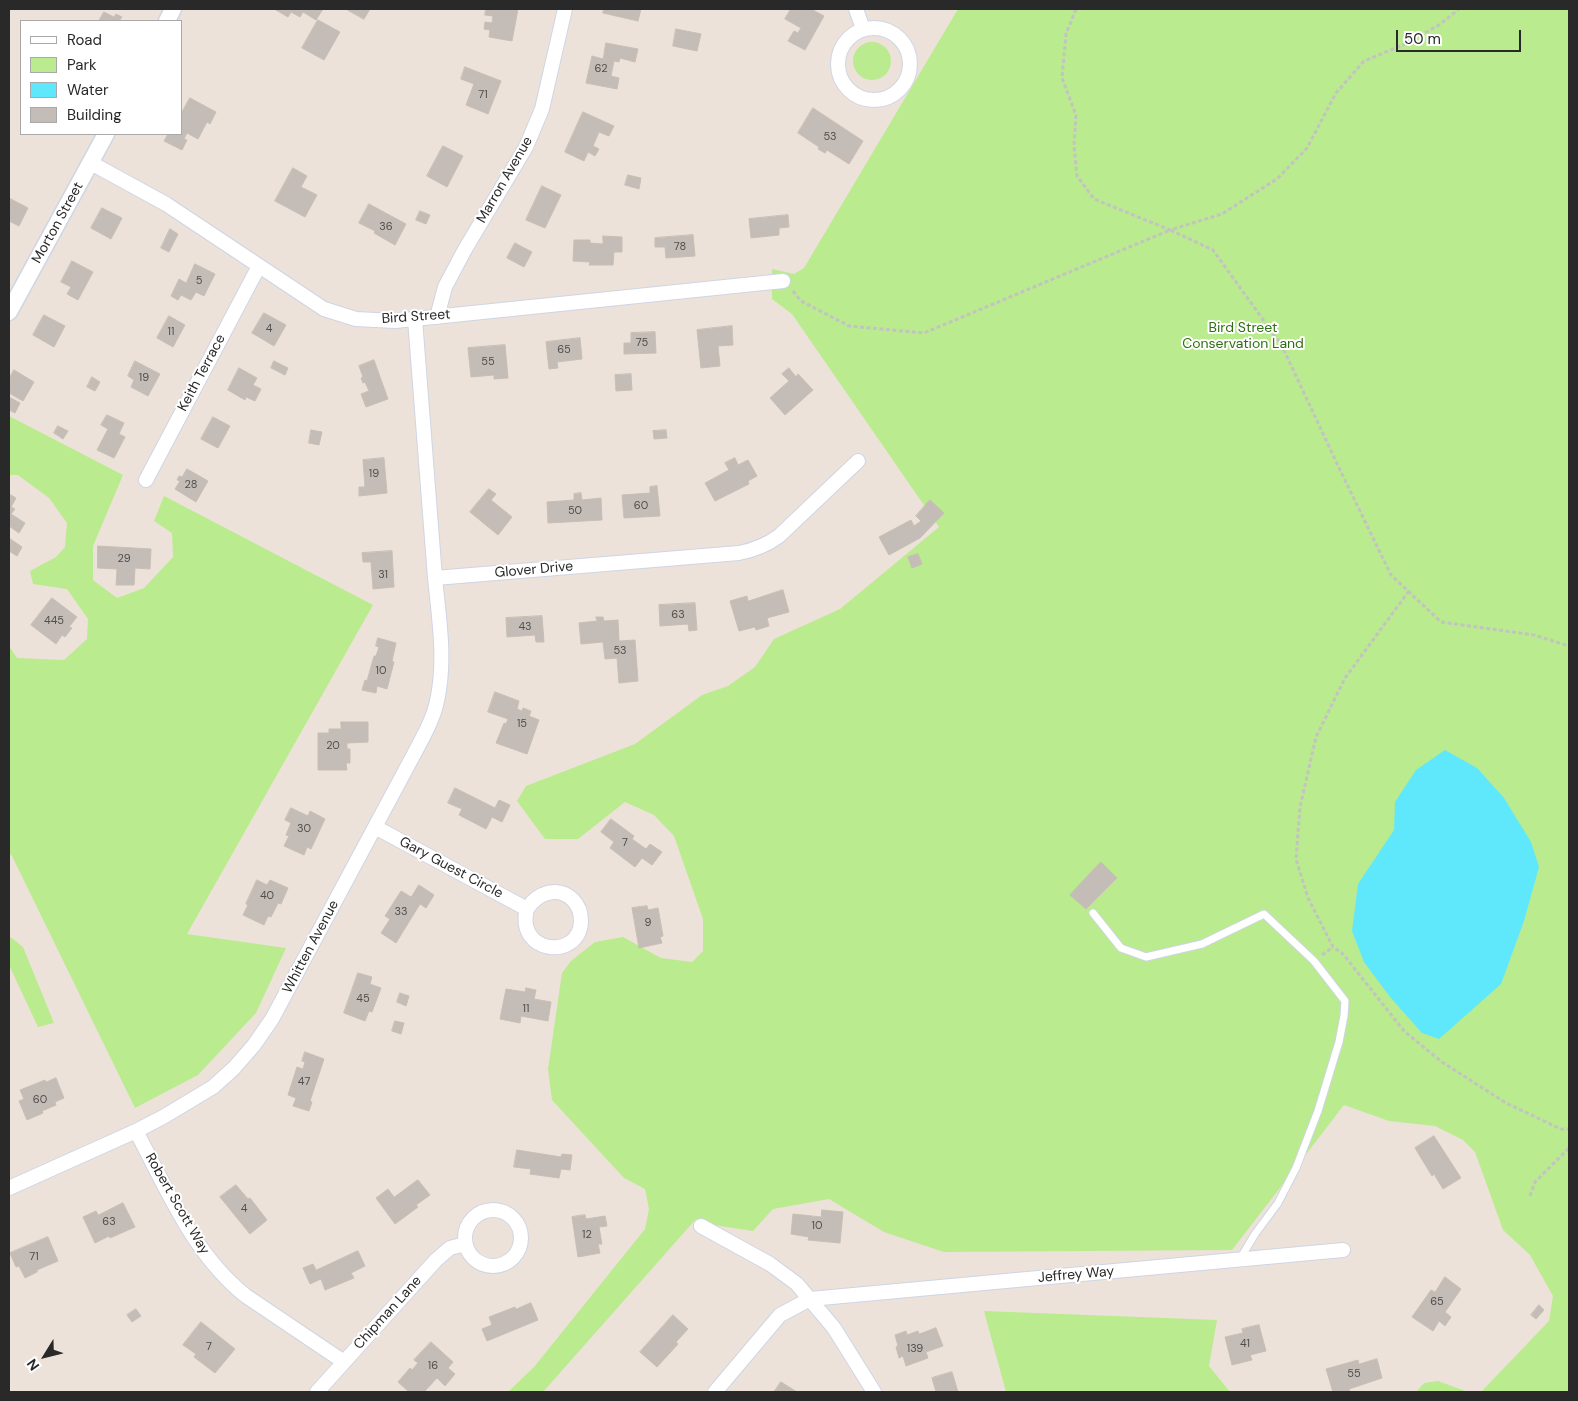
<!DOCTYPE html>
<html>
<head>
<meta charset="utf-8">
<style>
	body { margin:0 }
	#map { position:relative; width:1578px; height:1401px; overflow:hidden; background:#ede2d9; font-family:"DM Sans",sans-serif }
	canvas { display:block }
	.frame { position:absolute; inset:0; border:10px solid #292929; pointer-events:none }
	.legend { position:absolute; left:20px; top:20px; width:162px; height:115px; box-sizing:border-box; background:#fff; border:1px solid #a9a9a9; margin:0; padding:6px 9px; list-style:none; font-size:15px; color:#292929 }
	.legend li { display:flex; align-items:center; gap:10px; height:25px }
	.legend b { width:25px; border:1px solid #a9a9a9 }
	.north { position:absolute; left:20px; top:1331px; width:50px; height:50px; -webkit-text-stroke:4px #fff; paint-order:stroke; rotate:234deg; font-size:14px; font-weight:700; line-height:20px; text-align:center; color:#292929 }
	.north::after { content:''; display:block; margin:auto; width:18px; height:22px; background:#292929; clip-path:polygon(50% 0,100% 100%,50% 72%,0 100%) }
	.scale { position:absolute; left:1396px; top:30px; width:125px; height:22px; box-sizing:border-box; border:2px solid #292929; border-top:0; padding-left:6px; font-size:15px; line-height:18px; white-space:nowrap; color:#292929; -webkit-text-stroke:4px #fff; paint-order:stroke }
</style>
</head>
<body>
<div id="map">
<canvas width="1578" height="1401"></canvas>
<div class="frame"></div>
<ul class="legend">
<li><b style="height:6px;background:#fff"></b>Road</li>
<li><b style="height:14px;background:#baeb8e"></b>Park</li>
<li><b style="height:14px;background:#5fe8fc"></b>Water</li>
<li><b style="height:14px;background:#c4bcb6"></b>Building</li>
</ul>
<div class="north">N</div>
<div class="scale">50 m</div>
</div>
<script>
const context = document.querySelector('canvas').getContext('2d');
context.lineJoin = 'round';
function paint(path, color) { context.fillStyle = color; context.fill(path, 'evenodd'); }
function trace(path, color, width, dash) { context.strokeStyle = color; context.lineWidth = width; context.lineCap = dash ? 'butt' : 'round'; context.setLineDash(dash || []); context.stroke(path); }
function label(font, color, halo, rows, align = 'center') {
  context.font = font + ' "DM Sans",sans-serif'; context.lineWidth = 4; context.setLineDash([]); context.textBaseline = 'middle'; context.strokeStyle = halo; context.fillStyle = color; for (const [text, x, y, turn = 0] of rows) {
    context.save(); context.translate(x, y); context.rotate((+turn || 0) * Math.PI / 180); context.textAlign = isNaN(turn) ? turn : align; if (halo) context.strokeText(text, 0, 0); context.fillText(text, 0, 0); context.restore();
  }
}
paint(new Path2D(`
	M958,9H1569V1392H1481L1549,1321L1553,1296L1530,1255L1503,1230L1475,1152L1463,1140L1435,1126L1389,1121L1344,1105L1232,1250L944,1252L884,1232L829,1199L773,1209L753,1231L707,1224L696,1219L543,1392H508L534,1367L645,1229L649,1209L645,1189L624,1178L552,1100L548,1069L562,973L571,961L595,942L623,937L661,958L692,962L703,951V919L674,836L654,815L625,802L578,839H545L517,801L526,786L635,744L702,695L728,686L755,667L774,639L840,609L939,527L792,314L772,299V269L794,274L804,268Z
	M853 61a19 19 0 1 1 38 0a19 19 0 1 1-38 0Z
	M9,416L123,475L93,546V580L117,598L144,588L173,557L172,533L154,521L164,496L373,605L187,934L286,948L256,1013L198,1075L135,1108L12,856L9,853V646L17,658L64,660L87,639L88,619L67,589L33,584L30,571L56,557L65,547L67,523L49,498L18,475H9Z
	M9,936L23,947L54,1023L38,1027L9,965Z
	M984,1311L1217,1320L1209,1366L1230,1392H1006Z
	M1438,1381L1468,1392H1416L1424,1383Z`), '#baeb8e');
paint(new Path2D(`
	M1445,750L1477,768L1504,798L1531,842L1539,867L1524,921L1501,984L1439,1039L1422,1033L1390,997L1364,962L1352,931L1358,884L1394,830L1395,802L1416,770Z`), '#5fe8fc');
const building = new Path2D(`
	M277,9H323L316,20L303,12L300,17L291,12L288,17L276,10Z
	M346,9H370L364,19Z
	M486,9H518L512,41L489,37L490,30L484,29L485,22L492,23L493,16L485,15Z
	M604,9H641L638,21L603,13Z
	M791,9H811L824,16L805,50L788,41L794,31L798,33L801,28L785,19Z
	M104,12L114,17L116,14L122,17L119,21H99Z
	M318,20L340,32L324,60L302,48Z
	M676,29L701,34L697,51L673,46Z
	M606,43L638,49L635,62L620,58L619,62L614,61L611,76L619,78L617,89L586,83L592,56L603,59Z
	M465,67L501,81L488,114L466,105L474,84L461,79Z
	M190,98L216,112L210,124L207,122L198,139L187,133L184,139L187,140L182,150L164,141L168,134H181V114Z
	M813,108L863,141L849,164L827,150L825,153L818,149L819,147L798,133Z
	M583,112L614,126L609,136L599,132L593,146L599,149L595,156L588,152L584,161L565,152Z
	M443,146L463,156L447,187L427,176Z
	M293,168L307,176L301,187L317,195L305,217L275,201Z
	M628,175L641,178L639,189L625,185Z
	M542,186L561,195L545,228L526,220Z
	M9,198L28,208L19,226L9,221Z
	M369,204L406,224L395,245L374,233L375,231L359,223Z
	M102,208L122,218L111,239L91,228Z
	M420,211L430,215L426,224L416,220Z
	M788,215L789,227L779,228V235L751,238L749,219Z
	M170,229L178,234L169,252L161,248Z
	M693,235L695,256L666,258L665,247H655V238Z
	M603,236L622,237V252H614L613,265H589L590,262L573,261L574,240H590V243L603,244Z
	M515,243L532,252L524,267L507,258Z
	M72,261L93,272L78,300L67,294L71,287L61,282Z
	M195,264L215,274L204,296L196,292L191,300L181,295L178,300L171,296L179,279L186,283Z
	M264,313L286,325L274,346L252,333Z
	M44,315L65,326L54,347L33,335Z
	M169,316L185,325L173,347L157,338Z
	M732,326L733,345L718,346L720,366L701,368L697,330Z
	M655,332L656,353L624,354V343H631V333Z
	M580,338L582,359L557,362L558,368L549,369L546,342Z
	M505,345L508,378L494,379V375L471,377L468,348Z
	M374,360L388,399L366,407L361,394L369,391L365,382L363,383L361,378L363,377L359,366Z
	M135,361L160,374L148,396L131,387L134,380L128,376Z
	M274,361L288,368L285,375L271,368Z
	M239,368L257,378L253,385L261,389L255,401L246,397L245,400L228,390Z
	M789,368L796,377L798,374L813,390L785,415L770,398L789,381L782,374Z
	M14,370L34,382L23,401L9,393V379Z
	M631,374L632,390L616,391L615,375Z
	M92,377L100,382L95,391L87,387Z
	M9,397L20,403L15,413L9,410Z
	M107,415L124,423L119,434L125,437L114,458L97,450L108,429L101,425Z
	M213,417L230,426L218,448L201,439Z
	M58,426L68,431L63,439L54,433Z
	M311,430L322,432L319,445L309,443Z
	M666,430L667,438L654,439L653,431Z
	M384,458L387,493L359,496V487H365L363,460Z
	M735,458L738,465L748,460L757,476L748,481L749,484L715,501L705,483L729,470L725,463Z
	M187,469L208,481L196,502L175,489L180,481L177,480L179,476L182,477Z
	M657,486L660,516L624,518L622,495L650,493V487Z
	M489,489L496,494L491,500L512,517L498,535L470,512Z
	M581,493L582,500L601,498L602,520L548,523L547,502L574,500V494Z
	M9,494L16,498L11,507L15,509L11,514L25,523L19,533L9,526Z
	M930,500L944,513L920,538L889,555L879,537L911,520L914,526L921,521L916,516Z
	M9,538L22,547L17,556L9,551Z
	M98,546L151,549L150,569L135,568L134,585H116L117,569L98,568Z
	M392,551L394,587L373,589L371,562H363L362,553Z
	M918,554L922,564L912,568L908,557Z
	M783,590L789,612L767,618L769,626L756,630L755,627L739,631L730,601L747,596L748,601Z
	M52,598L77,617L69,627L72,628L65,637L62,635L56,644L31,625Z
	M695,603L697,630L689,631L688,624L660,626L659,605Z
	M542,616L544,642H536L535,635L507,637L506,618Z
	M596,617H603L604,621L618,620L619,641L635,640L638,681L619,683L617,658L605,659L603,642L581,644L579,623L597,621Z
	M378,638L396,643L392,661L394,662L387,689L377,686L376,693L362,690L365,680L367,681L374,656H376L379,647L376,646Z
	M495,692L519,701L517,709L522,711L523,708L531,711L529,716L539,720L527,754L496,743L504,723L506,724L508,719L488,712Z
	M341,722H368V742L347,743V749H350V763H346L347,770H318V733H329V729H341Z
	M455,788L495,808L499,800L510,805L502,822L492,817L486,829L459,815L462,809L448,803Z
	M291,808L308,816L310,811L325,819L311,849L307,847L304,855L284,846L289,836L286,835L291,823L285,820Z
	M611,819L634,836L632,839L646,849L650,844L662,852L652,865L642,858L635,867L610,848L614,842L601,832Z
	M1101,862L1117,878L1086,909L1070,895Z
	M257,880L267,885L270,880L288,888L281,904L278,903L271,917L268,916L264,925L243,915L248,905L246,904Z
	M419,885L434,895L426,908L420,904L396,943L381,933L390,919L385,916L401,891L411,897Z
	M647,906L648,910L658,908L663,936L660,937L662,943L639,948L632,908Z
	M358,973L372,977L370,984L381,988L372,1012L369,1011L365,1021L344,1013Z
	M526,988L536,990L534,999L551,1002L548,1021L521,1016L520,1023L500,1019L506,989L525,992Z
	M400,993L409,996L406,1006L397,1002Z
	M395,1021L404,1023L401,1034L392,1031Z
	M305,1052L324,1059L310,1101L312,1102L309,1111L293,1106L296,1098L288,1095L297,1067L303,1069L305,1062L302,1061Z
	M56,1078L64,1098L55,1102L56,1105L42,1111L43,1113L27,1120L19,1101L24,1099L20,1090L45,1080L46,1082Z
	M1434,1136L1461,1178L1443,1189L1434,1174L1432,1176L1415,1148Z
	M517,1150L561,1157L562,1154L572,1155L570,1170L561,1169L559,1178L530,1174L531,1169L514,1167Z
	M418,1180L430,1195L416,1205L418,1207L395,1224L376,1198L388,1189L394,1197Z
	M236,1185L248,1199L250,1198L267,1220L250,1234L220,1197Z
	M123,1203L135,1227L110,1238L109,1236L95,1243L83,1217L96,1211L98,1215Z
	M822,1210L843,1212L840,1243L808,1240L809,1237L791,1234L793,1214L821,1217Z
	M585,1215L586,1219L605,1216L607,1226L599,1227L602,1244H598L600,1253L578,1257L572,1217Z
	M48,1237L58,1261L37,1270V1272L25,1278L19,1266L16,1267L10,1253Z
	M358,1251L365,1266L351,1273L354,1278L325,1290L321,1279L310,1284L303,1268L313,1264L316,1270Z
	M1445,1277L1461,1289L1445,1312L1451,1317L1445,1326L1439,1321L1433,1331L1412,1317L1431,1290L1435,1292Z
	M531,1303L538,1320L487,1341L482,1329L492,1325L489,1317L515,1307L516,1309Z
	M1539,1305L1544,1310L1536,1319L1531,1315Z
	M136,1309L141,1316L132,1322L127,1315Z
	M673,1315L688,1329L676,1342L678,1344L657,1367L640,1352Z
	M201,1322L235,1349L215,1373L194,1357L196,1354L183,1345Z
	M1259,1325L1266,1351L1250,1355L1252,1360L1232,1365L1225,1337L1243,1333L1242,1329Z
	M936,1328L943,1346L926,1352L928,1358L906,1366L903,1356L899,1358L896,1347L898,1346L895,1335L906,1331L907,1335L918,1331L919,1334Z
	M431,1342L453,1362L448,1368L455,1374L445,1386L437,1378L424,1392H409L398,1382L410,1368L412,1370L418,1363L414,1360Z
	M1377,1359L1382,1378L1349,1389L1350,1392H1333L1326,1369L1358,1360L1359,1364Z
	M952,1372L958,1392H936L932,1378Z
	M781,1382L797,1392H774Z`);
paint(building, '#c4bcb6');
trace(building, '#c9beb2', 1);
const service = new Path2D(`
	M1093,913L1121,948L1146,957L1202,944L1264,914L1314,961L1345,1001L1344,1016L1339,1042L1318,1111L1296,1168L1278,1203L1255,1234L1240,1259`);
const minor = new Path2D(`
	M856,9L863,29
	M838 64a36 36 0 1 1 72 0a36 36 0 1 1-72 0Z
	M91,163L166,204L324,309L356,319L395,321L783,281
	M437,317L445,287L464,251L526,147L542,109L565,9
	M415,319L435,578L739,553C754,550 767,545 779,536L858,461
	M146,480L259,266
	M375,827L527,909C515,954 580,961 581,921C581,913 578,905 573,900C558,885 537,893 527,909
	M136,1131C167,1189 193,1254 246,1296L344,1362
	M9,1188L136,1131L163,1117L213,1087L234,1068L254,1045L272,1019L414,754C423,737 433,720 437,701C446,661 439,618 435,578
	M465 1238a28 28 0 1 1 56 0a28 28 0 1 1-56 0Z
	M701,1226L770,1264L797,1284L834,1328L874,1392
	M317,1392L436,1260L450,1248L465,1244
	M715,1392L780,1315L810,1299L1343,1250`);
const tertiary = new Path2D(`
	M167,21L173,9
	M9,312L106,134`);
trace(service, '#ced5e4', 9);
trace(minor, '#ced5e4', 16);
trace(tertiary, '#ced5e4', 19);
trace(new Path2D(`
	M1076,9L1066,34L1062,78L1076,115L1074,145L1077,176L1094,199L1170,230L1222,214L1277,179L1307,148L1336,93L1364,61L1403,45L1439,25L1459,9
	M793,291L801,301L849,326L924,333L1170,230L1213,250L1282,346L1340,470L1391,575L1441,622L1534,635L1569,646
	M1409,591L1345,678L1316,737L1300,807L1296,859L1308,898L1333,947L1343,954L1404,1031L1442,1062L1506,1103L1561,1129H1569
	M1322,955L1333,947
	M1530,1196L1535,1182L1569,1148`), '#c3c3c3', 3, [4, 2.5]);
trace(service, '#fff', 7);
trace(minor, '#fff', 14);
trace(tertiary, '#fff', 16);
label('11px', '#504e4c', null, [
	["62",601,69],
	["71",483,95],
	["53",830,137],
	["36",386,227],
	["78",680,247],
	["5",199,281],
	["4",269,329],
	["11",171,332],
	["75",642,343],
	["65",564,350],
	["55",488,362],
	["19",144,378],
	["19",374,474],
	["28",191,485],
	["60",641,506],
	["50",575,511],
	["29",124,559],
	["31",383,575],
	["63",678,615],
	["445",54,621],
	["43",525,627],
	["53",620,651],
	["10",381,671],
	["15",522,724],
	["20",333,746],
	["30",304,829],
	["7",625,843],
	["40",267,896],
	["33",401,912],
	["9",648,923],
	["45",363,999],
	["11",526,1009],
	["47",304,1082],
	["60",40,1100],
	["4",244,1209],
	["63",109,1222],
	["10",817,1226],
	["12",587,1235],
	["71",34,1257],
	["65",1437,1302],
	["41",1245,1344],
	["7",209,1347],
	["139",915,1349],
	["16",433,1366],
	["55",1354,1374]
]);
label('14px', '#292929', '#fff', [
	["Marron Avenue",505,180,-60],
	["Morton Street",58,223,-61],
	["Bird Street",416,317,-4],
	["Keith Terrace",202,373,-62],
	["Glover Drive",534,570,-5],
	["Gary Guest Circle",451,868,28],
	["Whitten Avenue",311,947,-62],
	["Robert Scott Way",177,1204,60],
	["Jeffrey Way",1076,1275,-5],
	["Chipman Lane",388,1313,-48]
]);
label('14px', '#316e11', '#fff', [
	["Bird Street",1243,328],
	["Conservation Land",1243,344]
]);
</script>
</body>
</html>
